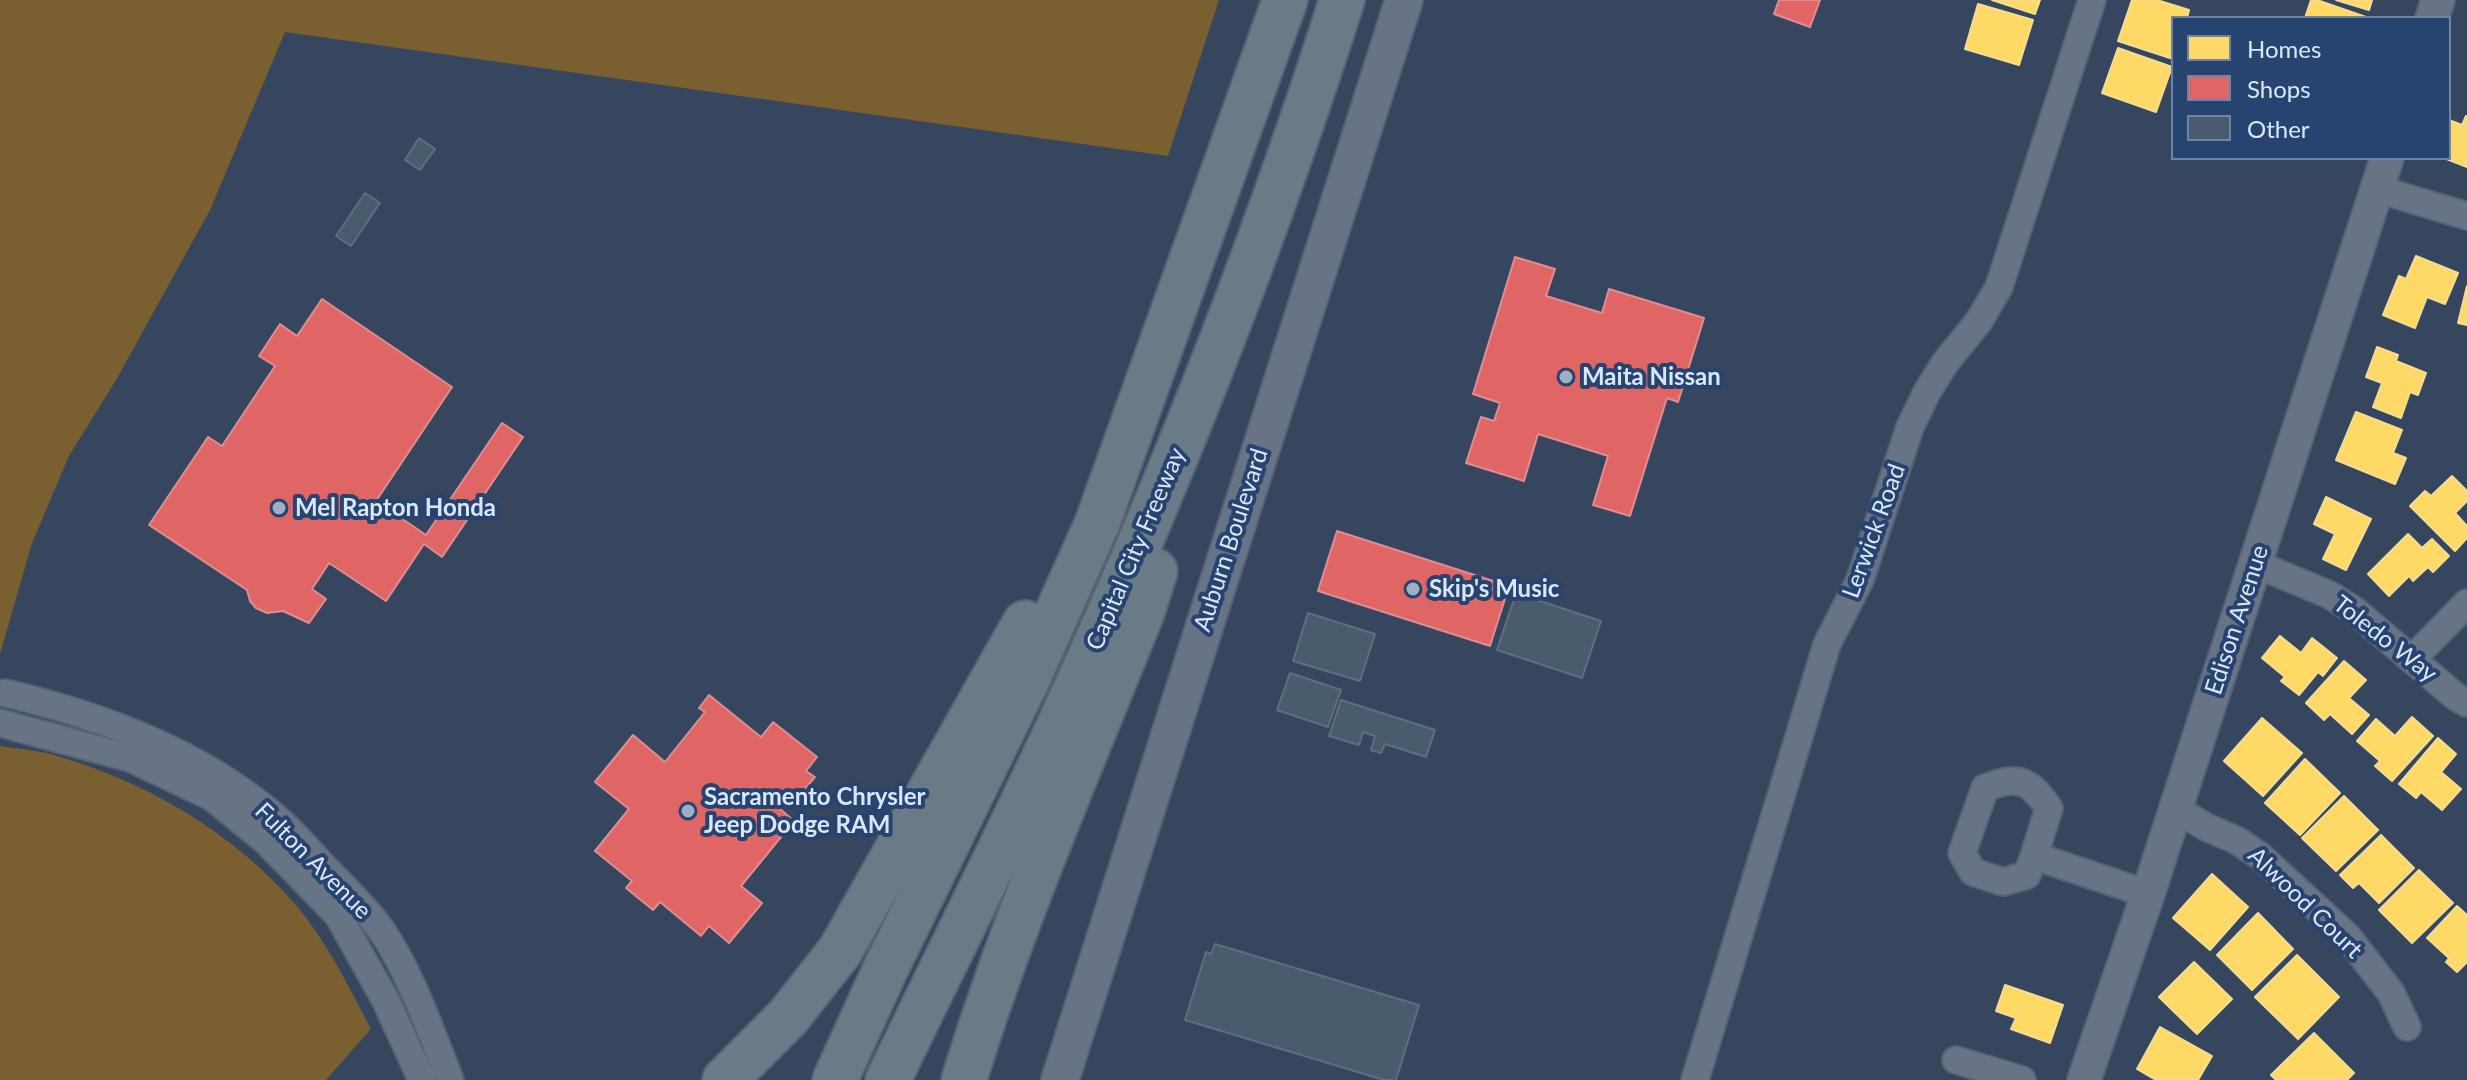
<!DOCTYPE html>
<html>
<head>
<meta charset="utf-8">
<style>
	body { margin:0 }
	#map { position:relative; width:2467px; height:1080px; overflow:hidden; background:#37465f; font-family:Lato,sans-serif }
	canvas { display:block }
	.legend { position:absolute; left:2171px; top:16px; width:280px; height:144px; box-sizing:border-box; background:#27436f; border:2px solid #6e85a8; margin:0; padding:10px 14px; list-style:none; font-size:24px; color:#d9e7fd }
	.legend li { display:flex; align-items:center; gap:16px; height:40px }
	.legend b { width:40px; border:2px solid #6e85a8 }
</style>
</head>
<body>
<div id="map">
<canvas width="2467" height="1080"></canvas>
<ul class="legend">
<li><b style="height:22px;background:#ffd966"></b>Homes</li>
<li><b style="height:22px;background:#e06666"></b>Shops</li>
<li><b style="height:22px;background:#485c6e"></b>Other</li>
</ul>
</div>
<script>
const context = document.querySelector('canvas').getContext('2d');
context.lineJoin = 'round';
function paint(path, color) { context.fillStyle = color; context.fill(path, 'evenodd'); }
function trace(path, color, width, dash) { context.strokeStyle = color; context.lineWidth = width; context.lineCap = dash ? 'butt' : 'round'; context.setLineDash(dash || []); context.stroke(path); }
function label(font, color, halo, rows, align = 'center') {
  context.font = font + ' Lato,sans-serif'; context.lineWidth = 8; context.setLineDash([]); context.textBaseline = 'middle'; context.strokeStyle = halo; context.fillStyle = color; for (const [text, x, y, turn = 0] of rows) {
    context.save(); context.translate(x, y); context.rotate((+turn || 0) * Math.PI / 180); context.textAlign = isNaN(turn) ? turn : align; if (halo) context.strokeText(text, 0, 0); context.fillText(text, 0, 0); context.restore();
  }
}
paint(new Path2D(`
	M0,0H1219L1168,156L285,32L210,210L116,380L69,456L32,543L0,654Z
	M0,746C18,749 37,750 54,755C145,781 233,832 295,904C326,940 349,987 371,1029L326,1080H0Z`), '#7a5f30');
const homes = new Path2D(`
	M1992,0H2040L2035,14Z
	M2132,0H2157L2189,10L2187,18H2173V59L2118,41Z
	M2311,0H2317L2366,17L2305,18Z
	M2336,0H2372L2369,10Z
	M1978,4L2033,20L2019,65L1965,49Z
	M2118,48L2172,67L2156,112L2102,93Z
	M2466,116L2467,117V167L2444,158H2449V120L2462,125Z
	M2416,256L2458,273L2445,304L2427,297L2415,328L2383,315L2399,276L2406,279Z
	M2467,286V325L2458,323Z
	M2377,347L2398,355L2396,361L2426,373L2418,395L2410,392L2401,418L2373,407L2382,383L2366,377Z
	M2356,412L2402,430L2393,453L2406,458L2395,484L2336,460Z
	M2452,476L2467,491V501L2455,513L2467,526V538L2455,551L2410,506L2425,491L2431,496Z
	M2326,497L2371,519L2346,570L2323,559L2335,534L2314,524Z
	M2408,534L2422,548L2432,539L2449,556L2433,572L2428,567L2413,581L2409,576L2389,596L2368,574Z
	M2280,636L2301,653L2312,638L2337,658L2323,676L2318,672L2299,695L2281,681L2285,677L2262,658Z
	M2344,661L2366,680L2349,698L2369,715L2352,734L2330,714L2324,720L2306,703Z
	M2412,717L2433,736L2392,781L2375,766L2380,761L2357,741L2376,719L2395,736Z
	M2262,718L2302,753L2263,796L2224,761Z
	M2438,738L2456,754L2441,772L2461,789L2442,810L2421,792L2416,798L2399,784Z
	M2305,759L2340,793L2300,835L2265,803Z
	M2344,796L2378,830L2336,871L2302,838Z
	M2381,835L2414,868L2379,903L2359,883L2353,888L2340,875Z
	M2419,870L2453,903L2412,943L2379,910Z
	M2212,874L2248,907L2210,950L2173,918Z
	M2457,906L2467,915V962L2457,972L2446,962L2449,958L2427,938Z
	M2258,913L2293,949L2252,990L2217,955Z
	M2297,955L2339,997L2298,1039L2255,997Z
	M2194,962L2232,999L2197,1034L2159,997Z
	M2005,985L2063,1005L2050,1043L2011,1029L2016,1018L1996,1011Z
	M2160,1027L2212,1056L2198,1080H2156L2137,1069Z
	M2314,1033L2354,1073L2347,1080H2276L2271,1075Z`);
paint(homes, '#ffd966');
trace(homes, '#f4dd93', 2);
const shops = new Path2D(`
	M1779,0H1820L1810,27L1774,14Z
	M1515,257L1555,269L1546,296L1602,313L1609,289L1704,318L1678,402L1667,398L1630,516L1593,505L1608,456L1538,434L1524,481L1466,463L1481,417L1494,421L1500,403L1473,394Z
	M322,299L452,387L376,501L426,535L502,423L523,437L442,557L424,544L386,601L329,563L312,589L326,599L309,623L283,611L267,613L256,608L250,601L247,590L149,525L208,437L222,446L275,366L259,356L280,324L297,336Z
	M1337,531L1509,586L1490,646L1318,591Z
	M709,695L761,737L773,722L817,757L806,771L815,777L799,796L793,791L779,808L794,821L741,886L762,903L729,943L709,926L701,936L660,902L653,910L626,888L632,881L595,851L629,809L595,782L633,735L665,762L705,712L699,708Z`);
paint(shops, '#e06666');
trace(shops, '#de8d93', 2);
const building = new Path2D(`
	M419,138L435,149L420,170L405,160Z
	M365,193L380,203L351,246L336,236Z
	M1516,593L1601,621L1582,678L1497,650Z
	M1308,613L1375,634L1360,681L1293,661Z
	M1290,673L1341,690L1328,727L1277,710Z
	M1341,700L1435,730L1426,757L1385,744L1381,753L1371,750L1375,736L1363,732L1359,745L1329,736Z
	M1215,944L1419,1005L1396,1080H1384L1185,1020L1206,952L1211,954Z`);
paint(building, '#485c6e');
trace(building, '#5e6e81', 2);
const minor = new Path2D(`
	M2377,189L2467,216
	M2256,564L2330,595L2355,611L2456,697L2467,703
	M2413,658L2467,603
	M5,693C104,716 206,754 283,824C298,838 311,853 325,868C344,888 366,908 382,931C412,976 430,1030 450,1080
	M0,723L130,758L212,797L266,841L338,915L386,1001L422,1080
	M2176,809L2206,827L2238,841L2260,856L2347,936L2391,993L2407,1027
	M2034,856L2027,875L2003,882L1973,872L1962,853L1985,788C2019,775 2028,779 2049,808L2034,856L2148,894
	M1956,1060L2022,1080
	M1695,1080L1827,644L1860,580L1910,427L1927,392L1945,363L1979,321L1999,287L2092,0`);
const tertiary = new Path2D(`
	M2432,18L2438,0
	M2084,1080L2148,894L2387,158`);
const secondary = new Path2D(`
	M1060,1080L1404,0`);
const motorway = new Path2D(`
	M725,1080L788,1017L840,951L1025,623
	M835,1080L886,968L1028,678L1097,524L1285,0
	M888,1080C950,951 1015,823 1074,693C1176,467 1267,236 1342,0
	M964,1080C1013,920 1080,767 1142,612L1155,571`);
trace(minor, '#566276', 30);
trace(tertiary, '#566276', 36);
trace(secondary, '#566276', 40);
trace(motorway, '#566276', 48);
trace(minor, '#687485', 26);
trace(tertiary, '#687485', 32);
trace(secondary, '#687485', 36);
trace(motorway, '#687b87', 44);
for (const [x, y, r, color] of [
	[1566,377,8,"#a0afc6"],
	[279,508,8,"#a0afc6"],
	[1413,589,8,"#a0afc6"],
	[688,811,8,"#a0afc6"]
]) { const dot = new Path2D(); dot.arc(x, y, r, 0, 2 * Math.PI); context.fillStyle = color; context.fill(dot); trace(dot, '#27436f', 3); }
label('bold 24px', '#d9e7fd', '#27436f', [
	["Maita Nissan",1582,377],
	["Mel Rapton Honda",295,508],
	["Skip's Music",1429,589],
	["Sacramento Chrysler",704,797],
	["Jeep Dodge RAM",704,825]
], 'left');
label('24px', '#d9e7fd', '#27436f', [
	["Lerwick Road",1874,531,-70],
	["Auburn Boulevard",1231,540,-72],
	["Capital City Freeway",1136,549,-67],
	["Edison Avenue",2237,620,-72],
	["Toledo Way",2385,639,38],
	["Fulton Avenue",313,861,45],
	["Alwood Court",2305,903,44]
]);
</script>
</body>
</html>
